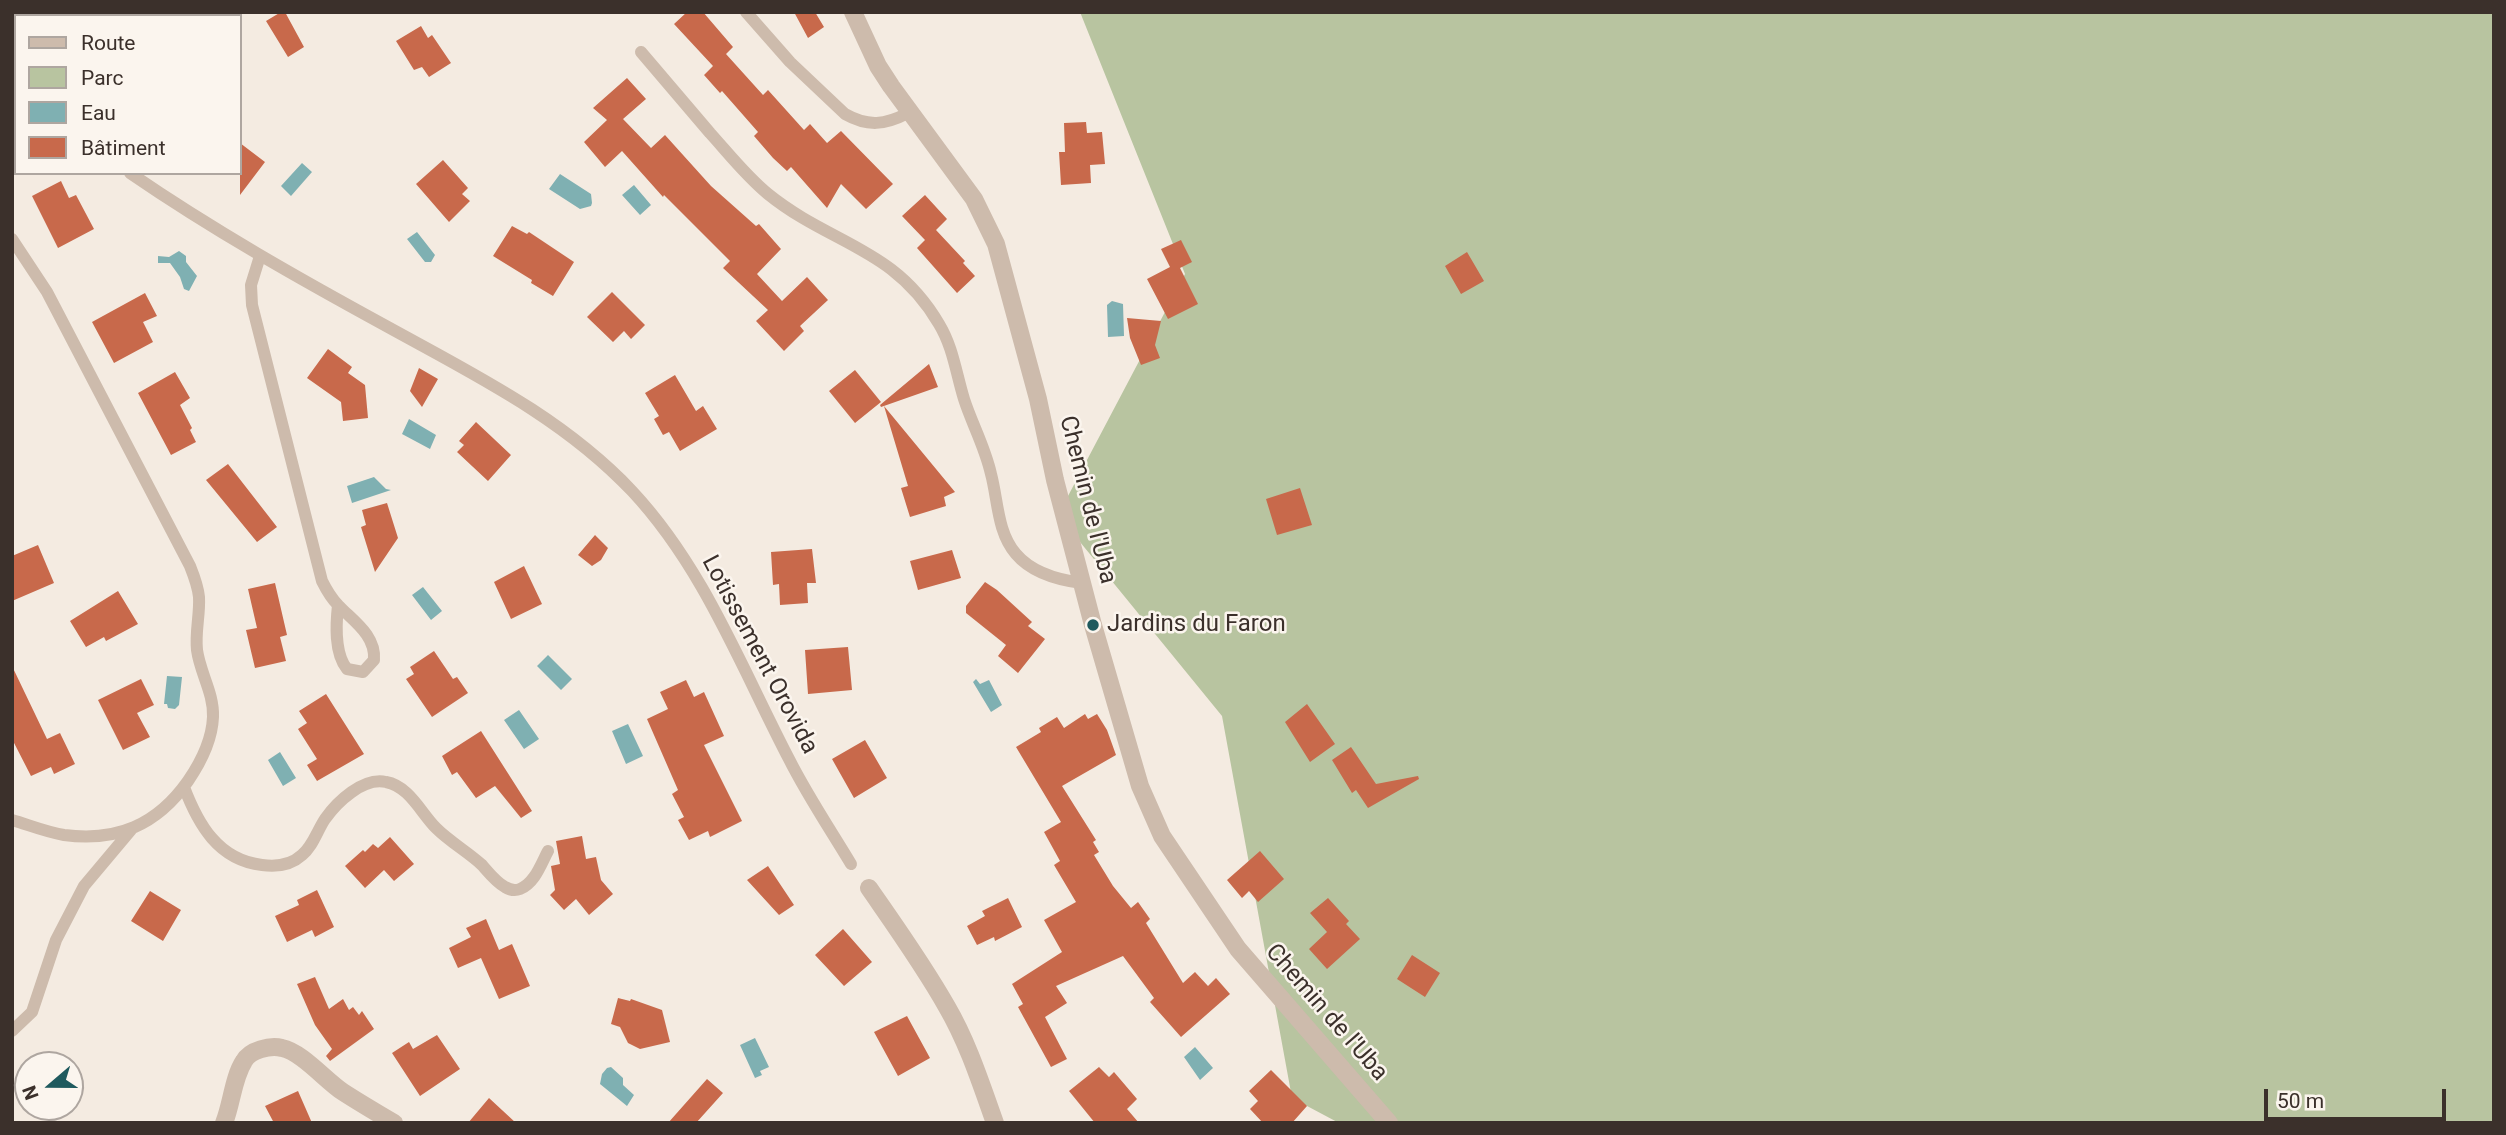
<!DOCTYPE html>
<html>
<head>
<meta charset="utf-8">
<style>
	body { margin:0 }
	#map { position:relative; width:2506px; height:1135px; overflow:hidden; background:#f4ebe1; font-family:Roboto,sans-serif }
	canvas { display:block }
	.frame { position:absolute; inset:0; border:14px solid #3b302b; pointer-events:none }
	.legend { position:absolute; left:14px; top:14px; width:228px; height:161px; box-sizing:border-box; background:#fbf5ee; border:2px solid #aea6a0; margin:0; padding:9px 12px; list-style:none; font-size:21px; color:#3b302b }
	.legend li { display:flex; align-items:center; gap:14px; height:35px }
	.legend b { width:35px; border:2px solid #aea6a0 }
	.north { position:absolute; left:14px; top:1051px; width:70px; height:70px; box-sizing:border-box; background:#fbf5ee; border:2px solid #aea6a0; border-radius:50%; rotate:250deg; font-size:19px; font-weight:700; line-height:28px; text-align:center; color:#3b302b }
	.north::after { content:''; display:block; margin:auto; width:24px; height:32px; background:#1f5a5e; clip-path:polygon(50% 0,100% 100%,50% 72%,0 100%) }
	.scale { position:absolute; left:2264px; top:1089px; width:182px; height:32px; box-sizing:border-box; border:4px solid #3b302b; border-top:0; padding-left:9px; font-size:21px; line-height:24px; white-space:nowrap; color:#3b302b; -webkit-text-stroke:5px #fbf5ee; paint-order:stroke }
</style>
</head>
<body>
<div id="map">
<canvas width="2506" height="1135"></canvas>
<div class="frame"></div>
<ul class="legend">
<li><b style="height:9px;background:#cdbbac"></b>Route</li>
<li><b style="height:19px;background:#b8c4a0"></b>Parc</li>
<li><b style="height:19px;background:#7fb0b2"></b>Eau</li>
<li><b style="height:19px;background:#c8694b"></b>Bâtiment</li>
</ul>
<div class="north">N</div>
<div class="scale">50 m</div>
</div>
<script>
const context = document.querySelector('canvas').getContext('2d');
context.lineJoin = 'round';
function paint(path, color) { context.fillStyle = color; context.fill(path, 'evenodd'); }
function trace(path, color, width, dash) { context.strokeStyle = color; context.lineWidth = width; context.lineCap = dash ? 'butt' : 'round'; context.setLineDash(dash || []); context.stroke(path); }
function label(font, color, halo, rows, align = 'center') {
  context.font = font + ' Roboto,sans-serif'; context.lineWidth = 5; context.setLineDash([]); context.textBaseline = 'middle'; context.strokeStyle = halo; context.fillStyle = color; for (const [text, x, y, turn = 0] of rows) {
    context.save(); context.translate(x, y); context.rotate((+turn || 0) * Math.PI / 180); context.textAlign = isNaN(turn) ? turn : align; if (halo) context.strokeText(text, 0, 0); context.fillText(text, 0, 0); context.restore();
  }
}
paint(new Path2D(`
	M1080,12H2494V1123H1339L1292,1098L1222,716L1058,515L1185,274Z`), '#b8c4a0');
paint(new Path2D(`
	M302,163L312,172L291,196L281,186Z
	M560,174L591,194L592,203L591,206L580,209L549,189Z
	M634,185L651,205L640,215L622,195Z
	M417,232L435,255L431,262H425L407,239Z
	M179,251L186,256V262L197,276L189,291L184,289L180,277L170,263H158V256L169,257Z
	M1112,301L1123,304L1124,336L1108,337L1107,305Z
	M409,419L436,435L430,449L402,434Z
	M374,477L386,489L391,490L352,503L347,486Z
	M423,587L442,611L431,620L412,595Z
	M548,655L572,679L561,690L537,666Z
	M167,676L182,677L179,705L175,709L168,708L167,704H164Z
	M976,679L980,684L989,680L1002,705L991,712L973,682Z
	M519,710L539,739L524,749L504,720Z
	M628,724L643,756L626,764L612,731Z
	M280,752L296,778L283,786L268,760Z
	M755,1038L769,1067L760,1071L762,1075L755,1078L740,1045Z
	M1195,1047L1213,1068L1200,1080L1184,1057Z
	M611,1067L623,1078V1085L634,1095L627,1106L600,1084L602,1074L607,1068Z`), '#7fb0b2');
paint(new Path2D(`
	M281,12H285L304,47L288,57L266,21Z
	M687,12H703L733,47L726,54L763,95L768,90L804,130L810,124L827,143L841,131L893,184L866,209L841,184L827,208L791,167L787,171L773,158L754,136L758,132L722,91L720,93L704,75L713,66L674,24Z
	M794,12H815L824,27L808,38Z
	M421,26L428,38L432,35L451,63L429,77L422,67L414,70L396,41Z
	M627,78L646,99L623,119L651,148L665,135L711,186L756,226L759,224L781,249L757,274L782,301L807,277L828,300L800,326L804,331L784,351L756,321L768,310L723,268L730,261L664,195L663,197L622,151L605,167L584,142L607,120L593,108Z
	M1086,122L1087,133L1102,132L1105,164L1090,165L1091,183L1061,185L1059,152H1065L1064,123Z
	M240,143L265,162L240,195Z
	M443,160L468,188L462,194L470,201L449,222L416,184Z
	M61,181L69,198L76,195L94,229L58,248L32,196Z
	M925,195L947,219L936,230L965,261L963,263L975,276L957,293L917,248L925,240L902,216Z
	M512,226L527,234L529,232L574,262L553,296L531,283L532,280L493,256Z
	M1181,240L1192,262L1180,268L1198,304L1168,319L1147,279L1170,267L1161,249Z
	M1467,252L1484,281L1461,294L1445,266Z
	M612,292L645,325L631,339L624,331L613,342L587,317Z
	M145,293L157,316L143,322L153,342L114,363L92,322Z
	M1127,318L1161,321L1155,345L1160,358L1141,365L1130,338Z
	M328,349L352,367L348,373L365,385L368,418L343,421L341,402L307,378Z
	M929,364L938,387L881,407L880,405Z
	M419,368L438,379L422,407L410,391Z
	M855,370L881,402L855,423L829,391Z
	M175,372L190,398L180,405L192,428L190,430L196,442L171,455L138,393Z
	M675,375L696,411L703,406L717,429L680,451L669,432L663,435L654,419L659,416L645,393Z
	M884,406L955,492L944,497L946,506L910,517L901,488L908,486Z
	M476,422L511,455L488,481L457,452L464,445L459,441Z
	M228,464L277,527L257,542L206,480Z
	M1300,488L1312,525L1277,535L1266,499Z
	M387,503L398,538L375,572L361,527L366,525L362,510Z
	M595,535L608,548L601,560L592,566L578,555Z
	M38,545L54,583L12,601V556Z
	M812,549L816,583H807L808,603L780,605L779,584L773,585L771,552Z
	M952,550L961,578L918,590L910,561Z
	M524,566L542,604L511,619L494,582Z
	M985,582L997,590L1032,622L1028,626L1045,639L1018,673L998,656L1006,645L966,613V606Z
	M275,583L287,635L280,637L286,661L255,668L246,630L257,628L248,589Z
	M118,591L138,624L106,641L104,637L86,647L70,621Z
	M848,647L852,690L808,694L805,650Z
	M434,651L453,679L457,677L468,693L432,717L406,679L414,674L410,667Z
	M12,666L47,739L60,733L75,764L54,774L51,767L31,776L12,739Z
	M141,679L154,705L137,713L150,737L123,750L98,700Z
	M686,680L694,697L704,692L724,736L704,745L742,821L710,837L708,831L689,840L678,820L684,817L672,794L678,790L647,719L668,709L660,692Z
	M326,694L364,754L317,781L307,765L317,759L298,729L307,723L299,711Z
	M1307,704L1335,744L1310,762L1285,722Z
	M1085,714L1088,719L1097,714L1107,730L1116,755L1062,786L1096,840L1093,842L1099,852L1094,855L1113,886L1131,908L1138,902L1150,919L1146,923L1183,983L1195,972L1208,986L1216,978L1230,994L1181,1037L1150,1002L1154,998L1123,956L1056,986L1067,1003L1045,1017L1067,1059L1051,1067L1018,1007L1023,1004L1012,984L1062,952L1044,920L1076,902L1054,865L1060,861L1044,832L1061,822L1016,747L1041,732L1039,728L1057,717L1064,728Z
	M481,731L532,811L521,818L495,786L476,798L457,772L452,775L442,756Z
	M865,740L887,778L854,798L832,759Z
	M1351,747L1376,784L1418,776L1419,779L1368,808L1356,790L1352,793L1332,760Z
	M582,836L586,859L596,857L601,880L613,894L589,915L576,899L564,910L550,895L555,890L551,866L560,864L556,841Z
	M390,837L414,864L394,881L384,870L365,888L345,866L363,850L365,852L373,844L378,848Z
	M1260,851L1284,879L1258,902L1249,891L1242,898L1227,880Z
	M768,866L794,905L779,915L747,880Z
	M317,890L334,927L315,937L312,930L287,942L275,916L299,905L297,900Z
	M150,891L181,910L163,941L131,921Z
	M1008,898L1022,927L995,941L994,937L977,945L967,926L985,916L982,911Z
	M1328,898L1349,921L1346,924L1360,939L1327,969L1309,949L1327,932L1310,913Z
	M486,919L499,950L512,944L530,986L499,999L481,958L458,968L449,948L471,937L466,928Z
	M843,929L872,962L844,986L815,955Z
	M1412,955L1440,973L1425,997L1397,979Z
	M315,977L329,1009L343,999L349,1010L353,1007L359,1015L362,1011L374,1029L330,1061L326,1056L332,1049L315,1025L297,984Z
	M618,998L630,1001L631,999L662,1010L670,1042L640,1049L628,1043L620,1027L611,1024Z
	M907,1016L930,1058L898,1076L874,1032Z
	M437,1035L460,1069L420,1096L392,1053L409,1042L413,1049Z
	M1099,1067L1109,1077L1114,1072L1137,1099L1127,1109L1139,1123H1095L1069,1091Z
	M1271,1070L1307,1106L1292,1123H1263L1250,1109L1258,1101L1249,1091Z
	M707,1079L723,1093L696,1123H668Z
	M298,1091L312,1123H274L265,1106Z
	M489,1098L516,1123H468Z`), '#c8694b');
trace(new Path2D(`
	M746,12L790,62L845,114C868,127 885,125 908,113
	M641,52C664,79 687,106 710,133C729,154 746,176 768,194C831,245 894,247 939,324C953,347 956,373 964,399C972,424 985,447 991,474C998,500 997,532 1016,554C1032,573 1058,580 1082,583
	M12,90L16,93
	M130,173C213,230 300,279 388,327C475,375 563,418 632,491C704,568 741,667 789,759C807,795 830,829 851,864
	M12,239L47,292L190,566C194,576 198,586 199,597C200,615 195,632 197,650C200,673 214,693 213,717C212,741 201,762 188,781C157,825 117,842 64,835C46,832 29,825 12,820
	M260,256L251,285L252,305L322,581C326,589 331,598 338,605C353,621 376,635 374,660L363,672L347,669C334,653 336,624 338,605
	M184,787C198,824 218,860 262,865C276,867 291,865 302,855C313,846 317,831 325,819C337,802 363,777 386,782C409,786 421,813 436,828C450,842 468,852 482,865C489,873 496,882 505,887C510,890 515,891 520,889C535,883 541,864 548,851
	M12,1031L32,1012L56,940L84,886L131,830`), '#cdbbac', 12);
trace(new Path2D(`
	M869,888C896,927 924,966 947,1007C968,1043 981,1084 995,1123
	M224,1123C232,1103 233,1078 244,1061C250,1050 270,1045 282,1048C302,1052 326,1081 343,1092C360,1103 377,1113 394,1123`), '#cdbbac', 18);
trace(new Path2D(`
	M853,12L878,66L891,86L974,199L996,244L1038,399L1055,480L1093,625L1140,786L1162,836L1238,949L1389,1123`), '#cdbbac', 18);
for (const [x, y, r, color] of [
	[1093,625,7,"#1f5a5e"]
]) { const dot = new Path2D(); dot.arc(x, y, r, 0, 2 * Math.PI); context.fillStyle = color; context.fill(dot); trace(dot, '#fbf5ee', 2.5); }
label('24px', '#3b302b', '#fbf5ee', [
	["Chemin de l'Uba",1087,500,76],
	["Lotissement Orovida",759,655,62],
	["Chemin de l'Uba",1326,1013,49]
]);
label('24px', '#3b302b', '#fbf5ee', [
	["Jardins du Faron",1107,625]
], 'left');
</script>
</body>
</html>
